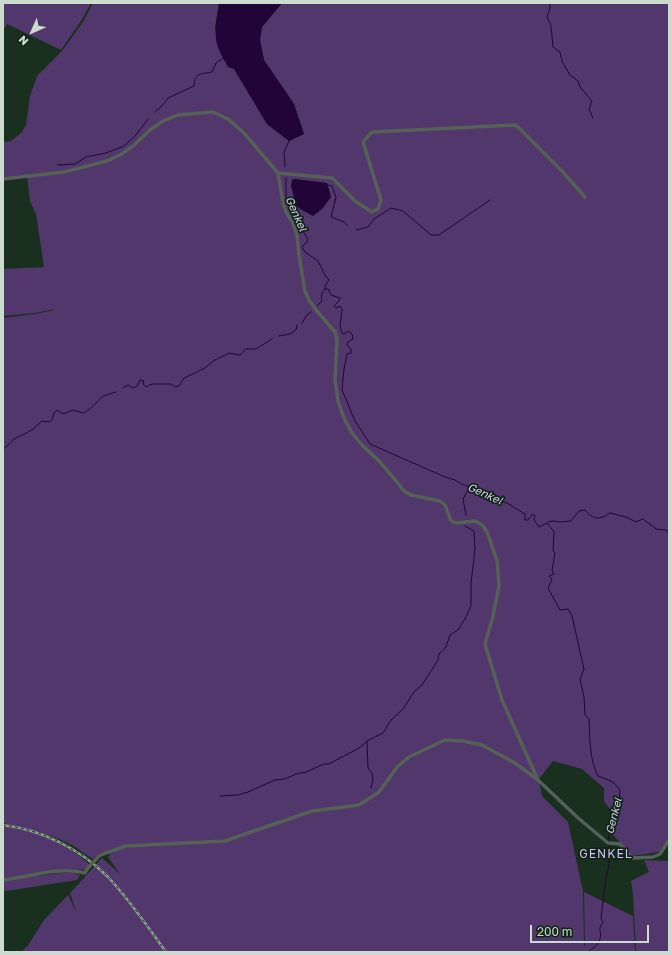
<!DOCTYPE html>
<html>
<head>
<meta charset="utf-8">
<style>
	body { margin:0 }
	#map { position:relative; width:672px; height:955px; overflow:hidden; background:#18301d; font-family:"Golos Text",sans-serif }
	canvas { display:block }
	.frame { position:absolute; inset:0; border:4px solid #cddbcf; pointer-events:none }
	.north { position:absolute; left:12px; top:12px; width:40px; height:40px; -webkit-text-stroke:3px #0e2614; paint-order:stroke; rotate:225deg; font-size:11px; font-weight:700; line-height:16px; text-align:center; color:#cddbcf }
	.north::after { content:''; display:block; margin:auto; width:14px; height:18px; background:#cddbcf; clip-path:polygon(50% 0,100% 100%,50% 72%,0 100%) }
	.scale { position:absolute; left:530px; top:925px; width:119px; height:18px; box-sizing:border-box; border:2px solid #cddbcf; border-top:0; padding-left:5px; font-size:12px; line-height:14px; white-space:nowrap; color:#cddbcf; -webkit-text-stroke:3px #0e2614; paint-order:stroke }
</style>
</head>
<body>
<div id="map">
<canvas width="672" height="955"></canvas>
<div class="frame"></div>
<div class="north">N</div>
<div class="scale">200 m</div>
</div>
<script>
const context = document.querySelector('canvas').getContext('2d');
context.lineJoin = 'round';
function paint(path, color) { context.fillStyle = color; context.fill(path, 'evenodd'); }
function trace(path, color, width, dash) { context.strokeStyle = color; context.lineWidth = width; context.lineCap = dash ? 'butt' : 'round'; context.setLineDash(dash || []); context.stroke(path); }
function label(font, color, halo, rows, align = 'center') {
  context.font = font + ' "Golos Text",sans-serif'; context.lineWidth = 3.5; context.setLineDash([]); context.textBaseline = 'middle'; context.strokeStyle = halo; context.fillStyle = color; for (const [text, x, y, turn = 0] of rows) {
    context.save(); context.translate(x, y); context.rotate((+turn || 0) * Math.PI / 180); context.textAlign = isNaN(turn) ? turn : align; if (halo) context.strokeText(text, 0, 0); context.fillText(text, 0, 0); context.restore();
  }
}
paint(new Path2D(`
	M3,3H91L81,21L61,50L7,24L3,30Z
	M93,3H219L215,27L218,46L228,67L234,69L267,124L289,141L304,134L294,104L264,60L260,40L262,27L282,3H669V837L659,852L632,856L608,829L614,815L604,801V788L582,769L553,761L539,779L502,699L486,644L500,587L497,560L498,586L493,615L484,644L501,700L537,778L481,744L445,739L409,756L378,791L358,804L313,810L225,840L127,845L101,853L93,859C85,855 79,849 72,845C52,834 25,829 3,823V318L35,314L54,310V309L35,313L3,316V269L44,267L36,214L30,201L27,176L3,178V142L11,141L22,132L26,125L30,96L37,76L62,51L83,22ZM294,179L327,183L331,197L292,180Z
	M446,741H463L481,746L515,764L539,781L542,796L568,822L583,891L584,946H585L584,892L633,916L635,952H22L26,947H27L44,920L68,895L77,914L70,893L102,858L120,874L108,857L110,854L126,847L225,842L312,812L359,806L379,793L398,767L410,757Z
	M3,825C12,827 22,829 31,831C53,837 74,850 90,865L85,870L62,869L9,879H3Z
	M644,860L669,861V952H636L633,894L631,881L649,872Z
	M60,873H73L80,875L77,880L13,890L3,891V880Z`), '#51376b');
paint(new Path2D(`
	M219,3H282L262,27L260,40L264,60L294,104L304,134L289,141L267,124L234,69L228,67C225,61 220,54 218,47C213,33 217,17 219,3Z
	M294,179L327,183L331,197L322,209L313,216L300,209L296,205L291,186L292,180Z`), '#220538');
trace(new Path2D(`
	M550,3V8L547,17L551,26L553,47L560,52L562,61L570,75L578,81L580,87L592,101L589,109L593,118
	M155,112L162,106L168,98L194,86C195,73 200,74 212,72L216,63L223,58
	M58,165L75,164L86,157L106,153L124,146L135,136L148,119
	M285,167L284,152L289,141
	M286,178V197L291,209L308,240L306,243L302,247L305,252L318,261L325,275L329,280L325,286V289H328L331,295L340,298L339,301L334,306L336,308L340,306L342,309L340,326L342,333L344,334L348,331L352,334L353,339L348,342L347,345L351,349V353L347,354L344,369L342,390L355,421L370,444L445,477L455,480L461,484L477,489L492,499L507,503L525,514V520H528L532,515H535L534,520L539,527L547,523L554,532L553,551L555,553L552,570L554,574L549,576L552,579L548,588L560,610L568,609L572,616L584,669L580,679L584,697L585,715L589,719C590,737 589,759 598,776L613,782L620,790L619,804L615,808L611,818L608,841
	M327,185L332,186L336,197L331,217L344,222L348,226
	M356,230L368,227L374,219L391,208L403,211L431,235H439L490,200
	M317,306L322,301C321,296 321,293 325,289
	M302,323L307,315L311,312
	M279,336L290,334L296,330L297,325
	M123,388L128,385L133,388L137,386L140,380L144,381L143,384L146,387L152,384H171L175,387L179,386L184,378L205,368L213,361L229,353L240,355L246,349H256L272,339
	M3,449L5,448L14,439L32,430L42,421L49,422L52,420L54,413L57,410L63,414L73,410L84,413L91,408L103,396L116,392
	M466,515L463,499L469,488
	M548,522L552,521L561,522L571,521L579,511L585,510C593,520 600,520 610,513L626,517L636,522L643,519C647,523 652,525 656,529L666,530L669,534
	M367,742L368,768L372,773L373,779L371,788
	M220,796L238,795L248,792L275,780L285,779L296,774L306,772L324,764H329L359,748L367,741L383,733L391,720L403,709L414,692L422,685L438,660L439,654L446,647L450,635L458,630L466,617L471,606V583L475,549L474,531L465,526
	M588,952C592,948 598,946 600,939C602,931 597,930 603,922L601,918L606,877L609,866V845`), '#220538', 1);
trace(new Path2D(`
	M278,173L283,203L286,212L293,223L297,236L299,255L305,291L309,300L316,310L335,332L337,340L335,380L338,401L344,418L352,433L362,445L380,462L397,482L404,491L411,495L440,501L445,505L451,521L456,523L475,521L482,525L487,532L497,560L499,586L493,616L485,644L502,700L538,780
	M278,173L332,178L355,201L372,212L378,209L381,200L363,142L372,132L515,125L519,128L561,170L585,197
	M3,179L64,172L107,161L120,155L133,146L150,130L163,121L178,115L213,112L228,119L244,133L278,173
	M99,856L103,854L126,846L225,841L312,811L359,805L379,792L398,766L409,757L445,740L463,741L482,745L515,763L538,780L577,817L608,843L620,844L632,858L653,857L660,854L669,840
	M3,880L10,879C35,875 60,867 85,873L87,869`), '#556056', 3.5);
const rail = new Path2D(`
	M3,825C43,830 80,849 108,877C129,899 148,927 166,952`);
trace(rail, '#8ea091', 2.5);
trace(rail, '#0e2614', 1, [3]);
trace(new Path2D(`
	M87,869L99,856`), '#556056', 3.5);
label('italic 11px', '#ddcbf3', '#0e2614', [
	["Genkel",296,214,66],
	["Genkel",485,494,24],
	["Genkel",614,816,-76]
]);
context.letterSpacing = '1px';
label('12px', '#dab9fe', '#0e2614', [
	["GENKEL",606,854]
]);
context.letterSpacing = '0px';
</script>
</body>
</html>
